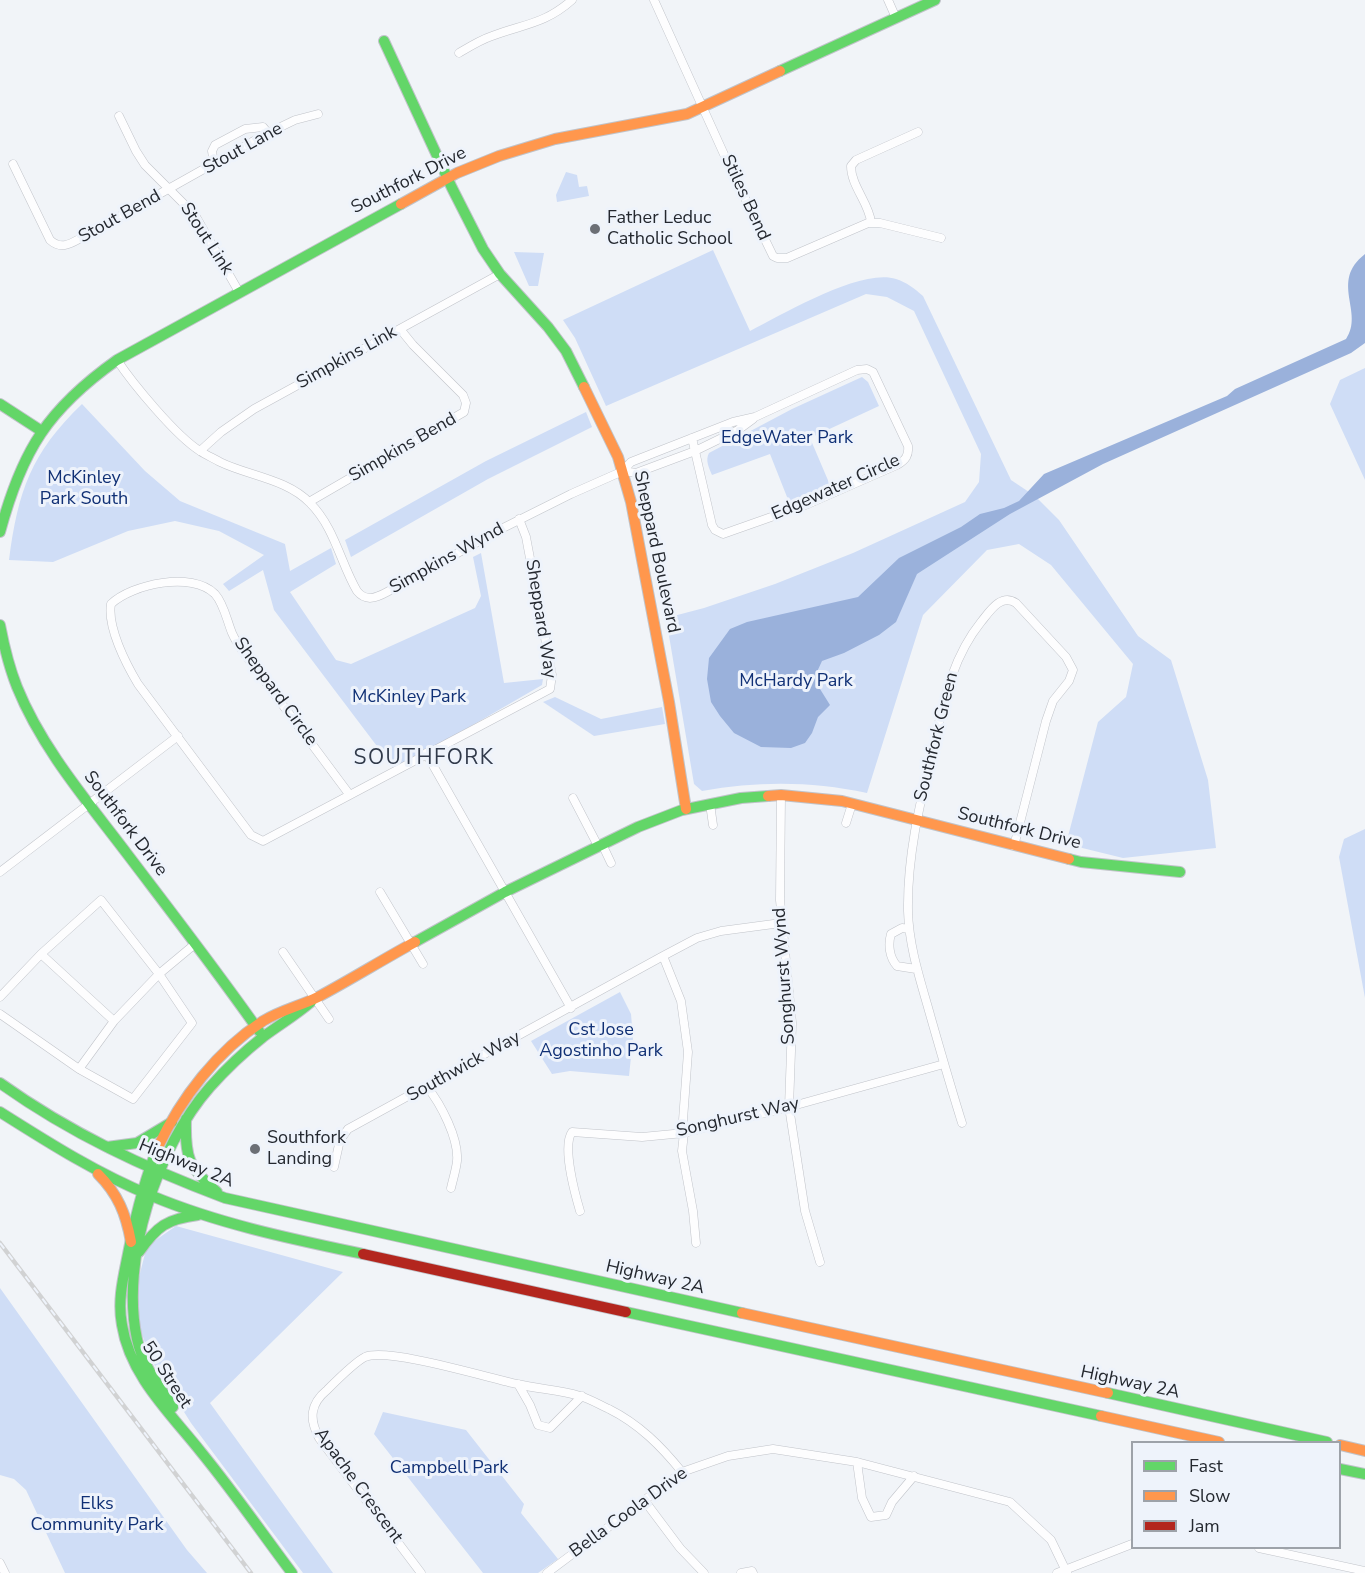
<!DOCTYPE html>
<html>
<head>
<meta charset="utf-8">
<style>
	body { margin:0 }
	#map { position:relative; width:1365px; height:1573px; overflow:hidden; background:#f1f4f8; font-family:"Nunito Sans",sans-serif }
	canvas { display:block }
	.legend { position:absolute; left:1131px; top:1441px; width:210px; height:108px; box-sizing:border-box; background:#eef3fb; border:2px solid #9da2a9; margin:0; padding:8px 10px; list-style:none; font-size:18px; color:#24282f }
	.legend li { display:flex; align-items:center; gap:12px; height:30px }
	.legend b { width:30px; border:2px solid #9da2a9 }
</style>
</head>
<body>
<div id="map">
<canvas width="1365" height="1573"></canvas>
<ul class="legend">
<li><b style="height:8px;background:#63d668"></b>Fast</li>
<li><b style="height:8px;background:#ff974d"></b>Slow</li>
<li><b style="height:8px;background:#b3261e"></b>Jam</li>
</ul>
</div>
<script>
const context = document.querySelector('canvas').getContext('2d');
context.lineJoin = 'round';
function paint(path, color) { context.fillStyle = color; context.fill(path, 'evenodd'); }
function trace(path, color, width, dash) { context.strokeStyle = color; context.lineWidth = width; context.lineCap = dash ? 'butt' : 'round'; context.setLineDash(dash || []); context.stroke(path); }
function label(font, color, halo, rows, align = 'center') {
  context.font = font + ' "Nunito Sans",sans-serif'; context.lineWidth = 6; context.setLineDash([]); context.textBaseline = 'middle'; context.strokeStyle = halo; context.fillStyle = color; for (const [text, x, y, turn = 0] of rows) {
    context.save(); context.translate(x, y); context.rotate((+turn || 0) * Math.PI / 180); context.textAlign = isNaN(turn) ? turn : align; if (halo) context.strokeText(text, 0, 0); context.fillText(text, 0, 0); context.restore();
  }
}
paint(new Path2D(`
	M566,172L577,175L579,187L587,186L589,196L557,202L556,195Z
	M713,250L750,331C784,314 860,268 896,279C906,282 915,289 923,296L1011,480L1035,496L1059,520L1138,636L1171,660L1208,780L1216,848L1123,858L1066,844L1098,722L1126,697L1133,664L1051,565L1019,544L987,550L923,615L867,793C811,781 758,781 702,791L694,784L666,618L704,608L775,584L853,553L965,502L979,482L981,454L914,311L887,297L866,294L606,406L575,338L563,320Z
	M514,252L544,253L538,286H529Z
	M1365,368V480L1330,404L1340,380Z
	M862,377L868,382L879,406L810,438L830,485L789,502L770,454L712,475C709,468 705,460 709,453L792,409Z
	M82,404L145,471L180,501L285,544L290,571L331,548L336,564L290,592L336,660L351,664L475,608L481,596L473,557L481,553L504,683L543,679L542,685L395,770L274,610L263,570L229,591L223,584L264,555L219,531L175,521L128,531L53,562L9,560C18,491 31,453 82,404Z
	M586,412L592,427L488,479L351,557L345,540L486,461Z
	M555,697L601,719L662,707L665,724L594,736L543,702Z
	M1365,829V998L1339,857L1344,839Z
	M620,992L631,1014L633,1038L629,1076L570,1071L552,1074L531,1041Z
	M176,1226L343,1272L210,1403L333,1573H303L191,1423L150,1358L132,1304L147,1246Z
	M0,1288L187,1550L207,1573H65L26,1490L14,1479L0,1475Z
	M383,1412L466,1430L524,1504L521,1513L558,1559L538,1573H483L374,1434Z`), '#cfddf6');
paint(new Path2D(`
	M1365,254V343L1351,353L1103,464L1010,514L917,574L896,622L879,635L844,653L822,661L816,674L820,689L830,705L818,717L812,733L805,743L791,748L761,747L734,733L720,716L711,702L707,679L709,658L730,629L747,622L858,597L899,558L961,527L980,514L1004,508L1019,501L1044,474L1227,396L1235,389L1346,339C1365,312 1329,282 1365,254Z`), '#9ab1db');
const street = new Path2D(`
	M654,0L727,161L773,256L777,258H787L868,223H880L941,238
	M888,0L896,18
	M459,53C469,47 480,40 492,36C524,24 545,24 572,0
	M119,116L136,151L145,165L195,215L239,292
	M13,164L50,240C61,250 70,244 81,238L268,133L295,120L318,114
	M214,164L212,151L215,145L245,129L263,127L268,133
	M871,222C869,203 851,186 851,166L856,160L918,132
	M117,360C133,384 176,436 200,451C206,455 213,458 220,462C249,476 287,479 310,503C335,528 340,562 357,591C366,602 376,598 387,592L503,528L571,494L623,471L631,462L733,422L755,417L857,370L867,369L873,372L908,446C909,455 906,460 897,465L808,504L723,534L715,530L712,525L692,438
	M200,451L221,432L254,409L500,274
	M623,471L636,473L695,451L738,430L753,419
	M309,502L464,412L466,403L463,395L413,345L400,329
	M426,753L571,1008
	M349,794L244,653C239,646 235,640 232,633C227,621 224,604 215,594C192,571 132,584 111,604C107,627 126,664 138,684L251,835L263,841L550,689L552,675L526,537L519,519
	M781,795L780,900L792,1023L789,1107L805,1211L820,1262
	M573,798L598,846
	M710,804L713,825
	M846,823L852,804
	M602,844L611,863
	M0,872L178,736
	M380,892L423,964
	M909,929L902,928L891,934C888,944 889,957 897,966L916,969
	M283,952L329,1019
	M41,954L114,1021
	M663,956L681,1001L688,1052L683,1120L684,1133L682,1151L693,1211L696,1243
	M0,997L41,954L101,900L159,974L192,1023L133,1099L79,1069L0,1014
	M79,1069L114,1021L159,974L195,944
	M427,1087C441,1104 459,1139 457,1161C456,1170 453,1179 451,1188
	M962,1123C951,1088 941,1053 931,1018C921,982 909,948 908,911C907,854 921,799 934,744C944,701 952,658 981,622C990,611 1001,593 1016,603L1066,657L1073,670L1069,681L1053,701L1046,721L1014,846
	M334,1167L340,1140L348,1129L663,956L697,938L721,931L781,923
	M580,1211C575,1194 562,1146 572,1132L642,1137L684,1133L789,1107L944,1064
	M518,1384L530,1405L538,1425L550,1428L582,1396
	M857,1462L862,1498L871,1517L886,1515L892,1502L914,1476
	M644,1500L680,1548L704,1573
	M1259,1548L1365,1571
	M0,1563L5,1573
	M421,1573L319,1438C309,1419 310,1404 327,1390C336,1381 355,1362 365,1357C387,1347 489,1378 517,1384C538,1389 560,1390 580,1396C590,1399 600,1405 609,1409C639,1424 661,1446 682,1472
	M547,1573L682,1472L728,1456L773,1449L857,1462L1010,1502L1051,1540L1067,1573
	M741,1573L752,1571L753,1573
	M1057,1573L1132,1544`);
const fast = new Path2D(`
	M384,41L452,188L483,249L500,274L548,327L566,351L584,387
	M780,71L935,0
	M0,404L40,430
	M0,532C22,450 48,409 117,360L401,204
	M0,625C4,646 9,667 17,687C42,749 88,802 128,855C172,913 217,971 259,1031
	M1069,859L1081,862L1180,872
	M415,942L505,892L638,827L682,810L741,798L768,796
	M0,1083C70,1133 145,1168 225,1198L742,1313
	M0,1112C49,1143 98,1174 152,1196C219,1224 292,1239 363,1254
	M186,1119C185,1158 188,1166 217,1192
	M107,1147L137,1143L172,1122
	M158,1147C144,1180 136,1214 129,1249C124,1275 117,1299 122,1325C130,1376 171,1414 201,1452C233,1491 262,1533 292,1573
	M139,1252C157,1226 167,1219 198,1215
	M626,1312L1101,1416
	M1108,1393L1327,1442
	M173,1407C159,1386 142,1364 137,1339C120,1260 157,1147 210,1087C226,1069 244,1052 263,1037C279,1025 296,1015 311,1002
	M1340,1469L1365,1474`);
const slow = new Path2D(`
	M401,204L457,173L499,156L555,139L687,114L780,71
	M584,387L618,457L631,502L669,702L686,809
	M768,796L781,795L842,801L1069,859
	M158,1147C181,1098 217,1051 263,1021C281,1010 300,1006 318,997C350,980 382,960 415,942
	M98,1174C118,1194 126,1214 131,1242
	M742,1313L1108,1393
	M1101,1416L1219,1442
	M1340,1445L1365,1451`);
const jam = new Path2D(`
	M363,1254L626,1312`);
trace(street, '#c0c3c9', 9);
trace(fast, '#c0c3c9', 12);
trace(slow, '#c0c3c9', 12);
trace(jam, '#c0c3c9', 12);
trace(street, '#fdfdfe', 8);
trace(fast, '#63d668', 10);
trace(slow, '#ff974d', 10);
trace(jam, '#b3261e', 10);
const rail = new Path2D(`
	M0,1243L251,1573`);
trace(rail, '#d1d2d3', 4.5);
trace(rail, '#eef3fb', 2, [7]);
for (const [x, y, r, color] of [
	[595,229,6,"#6c6f75"],
	[255,1149,6,"#6c6f75"]
]) { const dot = new Path2D(); dot.arc(x, y, r, 0, 2 * Math.PI); context.fillStyle = color; context.fill(dot); trace(dot, '#eef3fb', 2); }
label('18px', '#24282f', '#eef3fb', [
	["Stout Lane",243,149,-29],
	["Southfork Drive",409,181,-27],
	["Stiles Bend",745,198,65],
	["Stout Bend",120,217,-29],
	["Stout Link",206,239,57],
	["Simpkins Link",347,358,-29],
	["Simpkins Bend",403,448,-30],
	["Edgewater Circle",836,488,-24],
	["Sheppard Boulevard",656,552,78],
	["Simpkins Wynd",447,559,-29],
	["Sheppard Way",540,619,81],
	["Sheppard Circle",275,692,54],
	["Southfork Green",937,737,-76],
	["Southfork Drive",125,824,53],
	["Southfork Drive",1019,829,14],
	["Songhurst Wynd",785,976,-94],
	["Southwick Way",464,1067,-29],
	["Songhurst Way",738,1118,-13],
	["Highway 2A",186,1164,22],
	["Highway 2A",655,1278,13],
	["50 Street",166,1375,57],
	["Highway 2A",1130,1383,12],
	["Apache Crescent",358,1486,54],
	["Bella Coola Drive",629,1513,-36]
]);
label('18px', '#24282f', '#eef3fb', [
	["Father Leduc",607,219],
	["Catholic School",607,240],
	["Southfork",267,1139],
	["Landing",267,1160]
], 'left');
label('18px', '#103075', '#eef3fb', [
	["EdgeWater Park",787,439],
	["McKinley",84,479],
	["Park South",84,500],
	["McHardy Park",796,682],
	["McKinley Park",409,698],
	["Cst Jose",601,1031],
	["Agostinho Park",601,1052],
	["Campbell Park",449,1469],
	["Elks",97,1505],
	["Community Park",97,1526]
]);
context.letterSpacing = '1.5px';
label('21px', '#313a4a', '#eef3fb', [
	["SOUTHFORK",424,759]
]);
context.letterSpacing = '0px';
</script>
</body>
</html>
